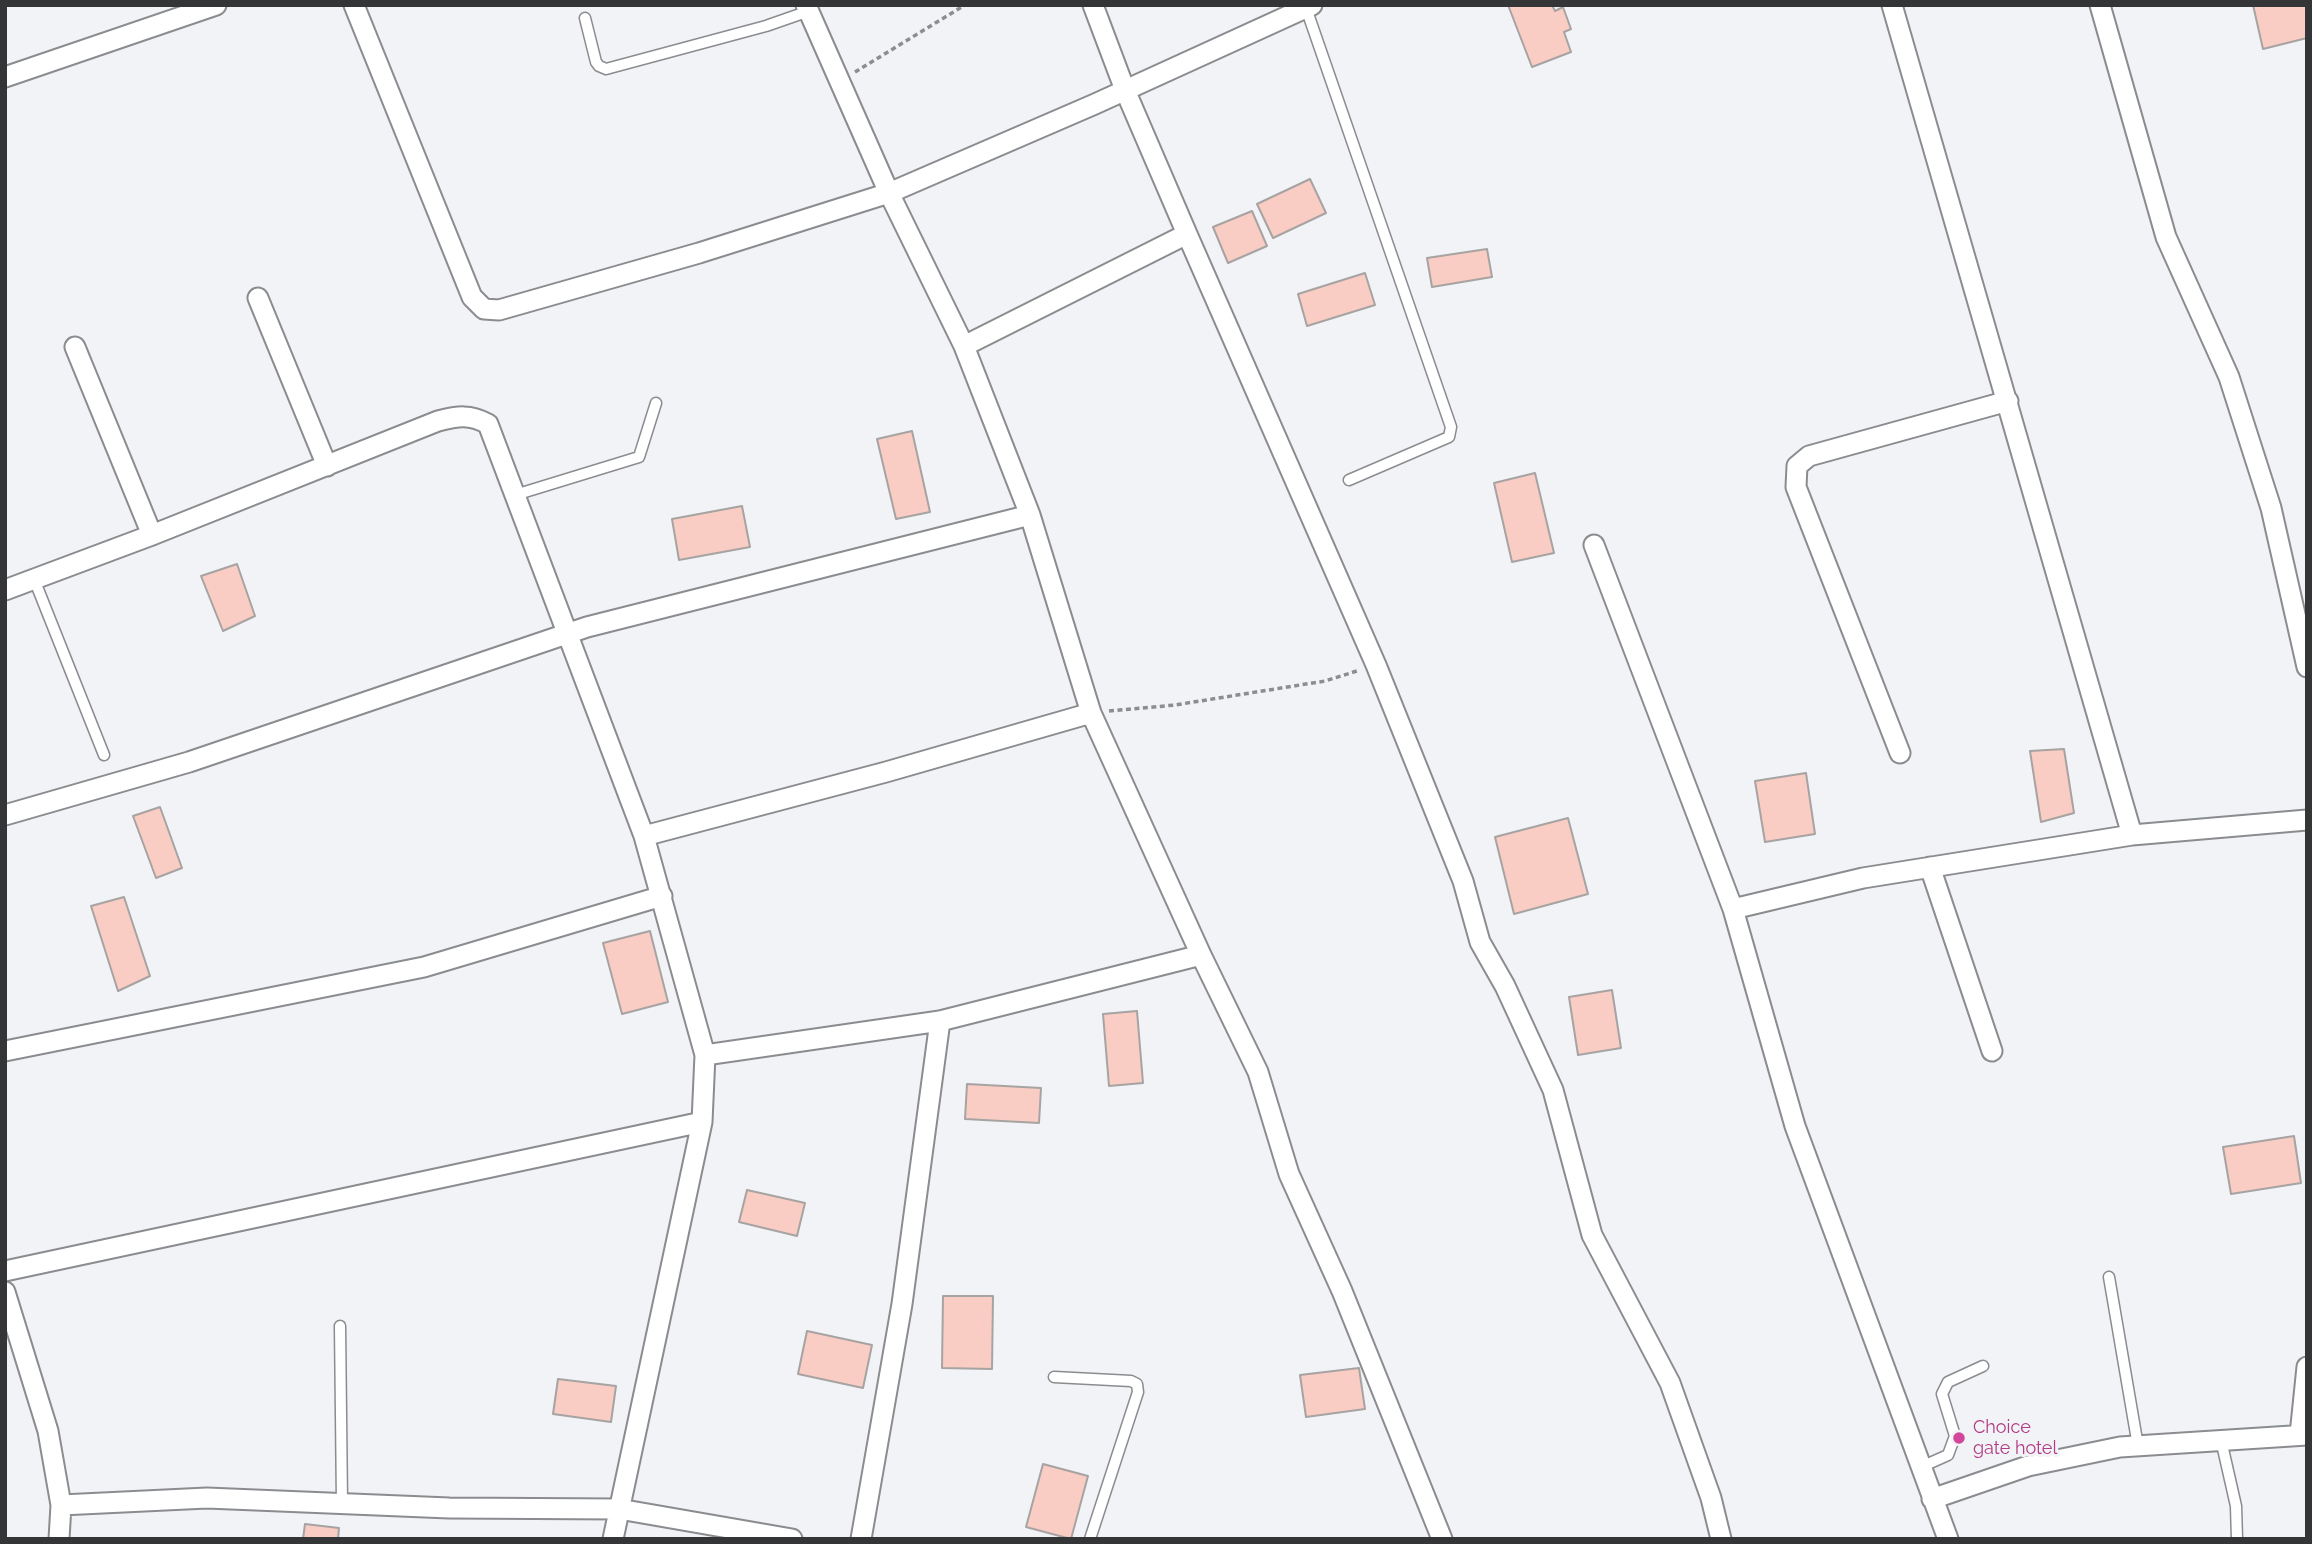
<!DOCTYPE html>
<html>
<head>
<meta charset="utf-8">
<style>
	body { margin:0 }
	#map { position:relative; width:2312px; height:1544px; overflow:hidden; background:#f1f3f6; font-family:Raleway,sans-serif }
	canvas { display:block }
	.frame { position:absolute; inset:0; border:7px solid #343536; pointer-events:none }
</style>
</head>
<body>
<div id="map">
<canvas width="2312" height="1544"></canvas>
<div class="frame"></div>
</div>
<script>
const context = document.querySelector('canvas').getContext('2d');
context.lineJoin = 'round';
function paint(path, color) { context.fillStyle = color; context.fill(path, 'evenodd'); }
function trace(path, color, width, dash) { context.strokeStyle = color; context.lineWidth = width; context.lineCap = dash ? 'butt' : 'round'; context.setLineDash(dash || []); context.stroke(path); }
function label(font, color, halo, rows, align = 'center') {
  context.font = font + ' Raleway,sans-serif'; context.lineWidth = 6; context.setLineDash([]); context.textBaseline = 'middle'; context.strokeStyle = halo; context.fillStyle = color; for (const [text, x, y, turn = 0] of rows) {
    context.save(); context.translate(x, y); context.rotate((+turn || 0) * Math.PI / 180); context.textAlign = isNaN(turn) ? turn : align; if (halo) context.strokeText(text, 0, 0); context.fillText(text, 0, 0); context.restore();
  }
}
const building = new Path2D(`
	M1508,5H1552L1555,11L1563,7L1571,29L1564,32L1571,52L1532,67Z
	M2253,5H2307V38L2263,49Z
	M1310,179L1326,213L1273,238L1257,204Z
	M1252,211L1267,246L1228,263L1213,227Z
	M1487,249L1492,277L1432,287L1427,258Z
	M1365,273L1375,305L1307,326L1298,294Z
	M912,431L930,512L896,519L877,439Z
	M1535,473L1554,553L1512,562L1494,483Z
	M742,506L750,547L679,560L672,519Z
	M237,564L255,616L223,631L201,576Z
	M2064,749L2074,813L2041,822L2030,751Z
	M1806,773L1815,834L1765,842L1755,781Z
	M160,807L182,868L156,878L133,816Z
	M1568,818L1588,894L1514,914L1495,837Z
	M124,897L150,976L118,991L91,906Z
	M650,931L668,1002L622,1014L603,943Z
	M1612,990L1621,1048L1578,1055L1569,997Z
	M1137,1011L1143,1083L1109,1086L1103,1014Z
	M967,1084L1041,1088L1039,1123L965,1119Z
	M2294,1136L2301,1183L2231,1194L2223,1147Z
	M747,1190L805,1203L797,1236L739,1222Z
	M943,1296H993L992,1369L942,1368Z
	M807,1331L872,1345L863,1388L798,1374Z
	M1359,1368L1365,1409L1306,1417L1300,1375Z
	M558,1379L616,1386L611,1422L553,1414Z
	M1043,1464L1088,1476L1071,1539L1026,1527Z
	M305,1524L339,1528L338,1539H303Z`);
paint(building, '#f9cdc3');
trace(building, '#a7a3a2', 2);
const service = new Path2D(`
	M1306,8L1451,427L1449,437L1349,480
	M585,18L596,62L599,66L606,69L766,26L809,11
	M515,495L639,457L656,403
	M34,579L104,755
	M2109,1277L2138,1446
	M340,1326L342,1504
	M1054,1377L1131,1381L1137,1384L1138,1392L1090,1539
	M2221,1440L2236,1506L2237,1539
	M1921,1467L1948,1455L1955,1436L1942,1394L1948,1382L1983,1366`);
const minor = new Path2D(`
	M354,5L472,297L484,309L499,310L699,253L889,193L1095,104L1312,5
	M806,5L889,193L964,346L1030,515L1091,713L1201,955
	M1093,5L1125,90L1187,234L1376,665L1463,881L1480,942L1505,986L1553,1090L1592,1235L1670,1383L1711,1498L1721,1539
	M1892,5L2132,835
	M2100,5L2166,237L2229,377L2271,508L2307,667
	M5,77L216,5
	M258,298L327,466
	M964,346L1187,234
	M75,347L152,535
	M1594,545L1733,909L1795,1126L1948,1539
	M5,590L152,535L438,421C458,416 470,414 488,424L644,836L705,1055L702,1122L613,1539
	M1900,753L1796,487L1797,466L1809,456L2008,401
	M5,815L189,762L587,627L1030,515
	M644,836L886,772L1091,713
	M1930,867L1992,1051
	M1733,909L1863,878L2132,835L2307,820
	M5,1051L424,967L662,896
	M705,1055L940,1021L1201,955L1258,1072L1289,1174L1342,1291L1442,1539
	M5,1271L702,1122
	M5,1292L48,1431L61,1505L59,1539
	M2300,1435L2307,1367
	M1932,1499L2028,1466L2120,1447L2307,1435
	M61,1505L207,1498L449,1508L619,1509L792,1539
	M861,1539L902,1304L940,1021`);
trace(service, '#8a8c8f', 13);
trace(minor, '#8a8c8f', 23);
trace(new Path2D(`
	M855,72L965,5
	M1109,711L1175,705L1325,681L1360,670`), '#8c8d8f', 3.5, [5, 3.5]);
trace(service, '#fff', 10);
trace(minor, '#fff', 19);
for (const [x, y, r, color] of [
	[1959,1438,7,"#d1479c"]
]) { const dot = new Path2D(); dot.arc(x, y, r, 0, 2 * Math.PI); context.fillStyle = color; context.fill(dot); trace(dot, '#f1f3f6', 2.5); }
label('18px', '#b23c85', '#f1f3f6', [
	["Choice",1973,1428],
	["gate hotel",1973,1449]
], 'left');
</script>
</body>
</html>
